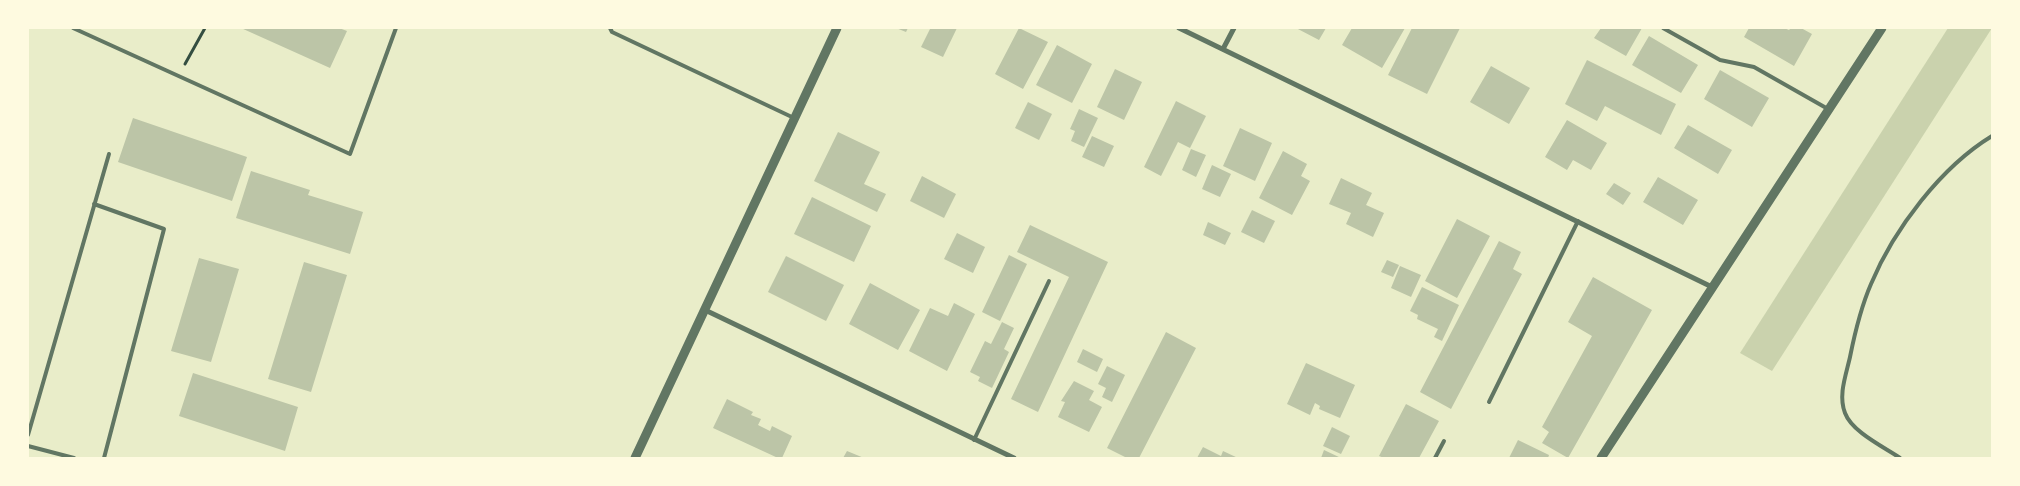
<!DOCTYPE html>
<html>
<head>
<meta charset="utf-8">
<style>
	body { margin:0 }
	#map { position:relative; width:2020px; height:486px; overflow:hidden; background:#e9edc9; font-family:"Noto Sans",sans-serif }
	canvas { display:block }
	.frame { position:absolute; inset:0; border:29px solid #fefae0; pointer-events:none }
</style>
</head>
<body>
<div id="map">
<canvas width="2020" height="486"></canvas>
<div class="frame"></div>
</div>
<script>
const context = document.querySelector('canvas').getContext('2d');
context.lineJoin = 'round';
function paint(path, color) { context.fillStyle = color; context.fill(path, 'evenodd'); }
function trace(path, color, width, dash) { context.strokeStyle = color; context.lineWidth = width; context.lineCap = dash ? 'butt' : 'round'; context.setLineDash(dash || []); context.stroke(path); }
paint(new Path2D(`
	M1948,28H1992L1772,371L1740,353Z`), '#cad2ad');
paint(new Path2D(`
	M241,28H339L347,31L330,68Z
	M896,28H908L906,32Z
	M927,28H957L943,57L921,47L930,29Z
	M1019,28L1048,42L1023,89L995,74Z
	M1296,28H1326L1319,40Z
	M1352,28H1405L1382,68L1342,45Z
	M1412,28H1460L1427,94L1388,75Z
	M1601,28H1642L1626,56L1594,38Z
	M1749,28H1784L1789,30L1791,28H1801L1812,34L1794,66L1744,37Z
	M1649,36L1698,65L1681,93L1632,65Z
	M1057,45L1092,64L1072,103L1036,85Z
	M1587,60L1676,104L1661,135L1605,106L1597,121L1565,104Z
	M1491,66L1530,88L1509,124L1470,102Z
	M1115,69L1142,82L1124,120L1097,107Z
	M1720,70L1769,98L1752,127L1704,99Z
	M1176,101L1206,116L1190,148L1178,142L1161,176L1144,167Z
	M1028,102L1052,114L1039,140L1015,128Z
	M1079,109L1098,118L1084,147L1071,141L1075,131L1070,129Z
	M133,118L247,157L232,201L118,162Z
	M1567,120L1607,143L1591,170L1573,160L1567,170L1545,157Z
	M1688,125L1732,150L1718,174L1674,148Z
	M1240,128L1272,143L1255,181L1223,166Z
	M838,132L880,152L864,184L886,194L877,212L814,181Z
	M1092,136L1114,146L1104,167L1082,157Z
	M1191,149L1206,155L1196,177L1182,170Z
	M1283,151L1307,164L1301,176L1310,181L1292,215L1259,198Z
	M1212,165L1231,174L1220,197L1202,189Z
	M251,171L310,190L308,195L363,212L350,254L236,218Z
	M922,176L956,194L944,218L910,201Z
	M1658,177L1698,200L1683,225L1643,202Z
	M1341,178L1372,193L1366,205L1384,213L1373,237L1346,224L1351,213L1329,204Z
	M1614,183L1631,193L1623,205L1606,194Z
	M812,197L871,226L854,262L794,234Z
	M1252,210L1275,221L1264,243L1241,232Z
	M1457,219L1490,236L1457,298L1425,281Z
	M1208,222L1231,233L1225,245L1203,235Z
	M1030,225L1108,262L1038,412L1011,399L1069,277L1017,252Z
	M957,233L985,247L973,273L944,259Z
	M1499,241L1521,252L1513,269L1522,274L1451,409L1420,392Z
	M1009,255L1027,264L1000,321L982,312Z
	M786,256L844,285L826,321L768,292Z
	M199,258L239,269L211,362L171,351Z
	M1387,260L1399,265L1393,277L1381,272Z
	M304,262L347,275L311,392L268,379Z
	M1400,266L1421,275L1411,297L1391,288Z
	M1593,277L1652,310L1568,458L1542,443L1549,432L1542,427L1592,336L1568,322Z
	M870,283L920,310L898,350L849,324Z
	M1422,287L1459,305L1442,341L1434,337L1438,329L1417,319L1418,315L1410,311Z
	M954,303L975,314L947,371L909,351L930,308L948,316Z
	M1002,322L1014,328L1004,349L1009,352L992,388L978,381L980,377L970,372L985,341L991,344Z
	M1166,332L1196,348L1139,458H1127L1107,448Z
	M1083,349L1103,359L1097,372L1077,362Z
	M1306,363L1355,385L1340,418L1319,409L1320,406L1315,403L1310,415L1287,404Z
	M1107,366L1125,375L1112,402L1102,397L1106,388L1098,384Z
	M193,373L298,407L285,451L179,416Z
	M1074,381L1094,391L1089,400L1102,407L1089,432L1058,417L1065,402L1061,401Z
	M727,399L753,412L751,415L761,419L758,425L770,431L772,426L792,436L782,458H778L713,428Z
	M1406,404L1439,421L1419,458H1384L1379,456Z
	M1332,427L1350,436L1341,454L1323,446Z
	M1518,440L1549,455L1548,458H1509Z
	M1203,447L1221,456L1223,451L1238,458H1197Z
	M1324,450L1341,458H1321Z
	M847,451L864,458H843Z`), '#bcc5a7');
trace(new Path2D(`
	M185,64L205,28`), '#344e41', 3);
trace(new Path2D(`
	M73,28L350,154L396,28
	M610,28L612,32L794,118
	M1663,28L1720,60L1754,67L1828,109
	M94,204L164,229L104,458
	M1489,402L1578,221
	M28,435L109,154
	M974,440L1049,281
	M28,446L74,458
	M1435,458L1444,441
	M1900,458C1884,447 1852,432 1845,413C1838,395 1846,375 1850,357C1855,332 1861,307 1871,284C1894,229 1941,167 1992,136`), '#617663', 4);
trace(new Path2D(`
	M1179,28L1712,287
	M1223,49L1234,28
	M705,310L1014,458`), '#617663', 5);
trace(new Path2D(`
	M635,458L837,28
	M1601,458L1882,28`), '#617663', 9);
</script>
</body>
</html>
